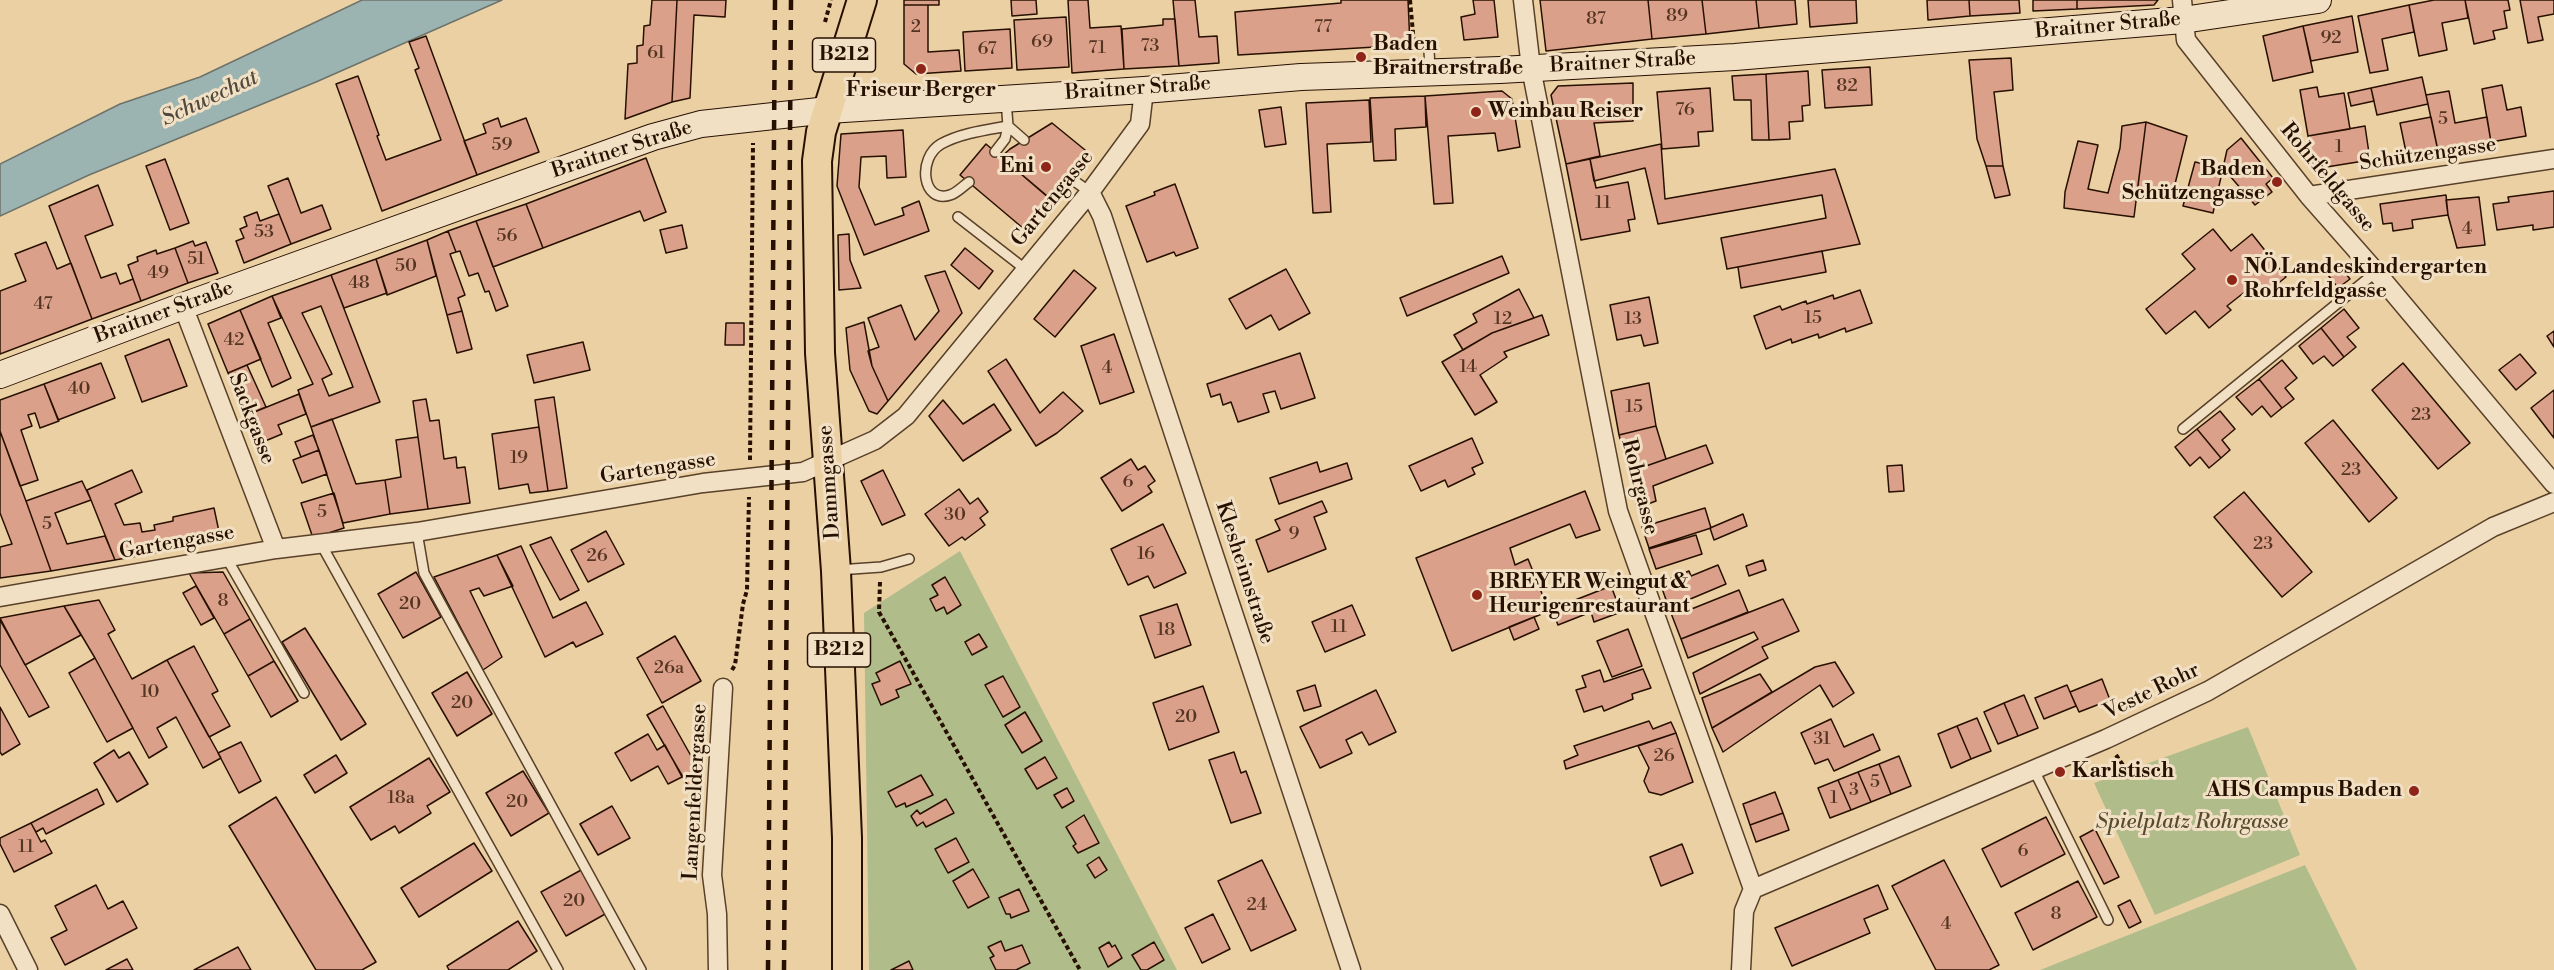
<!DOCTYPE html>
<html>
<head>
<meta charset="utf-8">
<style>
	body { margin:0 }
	canvas { display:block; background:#ebd0a4 }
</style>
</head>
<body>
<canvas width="2554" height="970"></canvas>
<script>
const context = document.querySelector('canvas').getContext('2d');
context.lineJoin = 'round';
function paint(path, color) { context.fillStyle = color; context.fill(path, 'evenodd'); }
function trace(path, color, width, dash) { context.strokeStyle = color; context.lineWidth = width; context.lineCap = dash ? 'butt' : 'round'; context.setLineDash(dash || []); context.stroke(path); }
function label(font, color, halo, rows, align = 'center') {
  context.font = font + ' "Libre Bodoni",serif'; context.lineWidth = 6; context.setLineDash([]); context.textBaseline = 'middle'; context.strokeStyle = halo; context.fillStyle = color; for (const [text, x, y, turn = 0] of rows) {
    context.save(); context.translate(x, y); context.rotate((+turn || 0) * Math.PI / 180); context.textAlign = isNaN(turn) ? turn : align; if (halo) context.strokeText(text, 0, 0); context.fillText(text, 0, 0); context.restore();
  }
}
paint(new Path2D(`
	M960,551L1177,970H869L864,613Z
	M2248,727L2300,855L2155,915L2094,783Z
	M2305,865L2357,970H2040Z`), '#b1bc8b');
const water = new Path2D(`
	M362,0H502L316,82L89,175L0,216V164L120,104L200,77Z`);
paint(water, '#9cb4b1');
trace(water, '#6d726a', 1.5);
const building = new Path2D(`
	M652,0H677L672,102L625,119L628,64L637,63V46L643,45L644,26L650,25Z
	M677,0H726L725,17L694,15L690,98L672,102Z
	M904,0H939V5H904Z
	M1011,0H1036L1037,14L1012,16Z
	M1068,0H1088L1090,28L1121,26L1124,69L1072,73Z
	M1173,0H1195L1199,37L1217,36L1219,63L1179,66Z
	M1341,0H1408L1410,45L1238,55L1235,12L1341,3Z
	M1473,0H1494L1498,37L1464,40L1461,17L1475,14Z
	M1540,0H1648L1652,39L1546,51Z
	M1648,0H1702L1706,34L1652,39Z
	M1702,0H1756L1759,28L1706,34Z
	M1756,0H1795L1797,24L1759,28Z
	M1808,0H1856L1857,23L1810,27Z
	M1927,0H1969L1970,16L1928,20Z
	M1969,0H2019L2020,13L1970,16Z
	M2033,0H2077V9L2033,11Z
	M2077,0H2158L2154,5L2077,9Z
	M2434,0H2465L2468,18L2442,23L2447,50L2419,56L2409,5Z
	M2465,0H2508L2510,10L2504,11L2507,28L2493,31L2495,39L2474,44Z
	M2520,0H2554V14L2538,17L2543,40L2528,43Z
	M904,5H928V52L959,50L961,71L916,74L904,64Z
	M2409,5L2414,32L2382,39L2388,70L2370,73L2358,16Z
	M2352,16L2358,52L2311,61L2303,26Z
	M1066,17L1069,67L1017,70L1014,20Z
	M1163,19H1175L1179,66L1124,69L1122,29L1163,25Z
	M2303,26L2313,72L2273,81L2263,36Z
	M1010,29L1012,68L965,71L963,32Z
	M426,36L477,175L382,211L336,84L358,76L379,135L377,136L386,160L441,140L415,70L419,68L409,42Z
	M2011,58L2013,90L1994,92L2003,166H1986L1977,139L1969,60Z
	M1870,67L1872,105L1825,108L1822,70Z
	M1808,71L1810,105L1802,106L1803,121L1789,122L1790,139L1769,140L1766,74Z
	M1766,74L1769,140H1752L1751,100H1734L1732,76Z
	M2422,77L2428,104L2377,115L2371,88Z
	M1633,83V121L1594,123L1600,156L1566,164L1551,95L1558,86Z
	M2502,85L2507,110L2521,107L2526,136L2491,142L2482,89Z
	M2317,87L2319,97L2344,93L2350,129L2308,136L2300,90Z
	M1710,88L1713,131L1698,132L1699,146L1662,149L1657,92Z
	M2371,88L2374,101L2351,106L2348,93Z
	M1502,91L1512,99L1520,147L1498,151L1495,133L1448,136L1453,203L1434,204L1425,96Z
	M2449,91L2455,123L2487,117L2491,142L2438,151L2426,95Z
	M1425,96L1426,127L1395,129L1396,160L1374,161L1370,98Z
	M1369,100L1371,142L1327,144L1331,212L1313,213L1306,103Z
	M1281,107L1286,144L1265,147L1259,110Z
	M2431,117L2438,151L2407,157L2400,123Z
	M498,118L501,127L526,118L539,152L477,175L464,141L486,133L483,124Z
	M2146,122L2134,217L2064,208L2065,192L2078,141L2098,145L2088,189L2108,193L2120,148L2122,126Z
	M2146,122L2187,136L2171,200L2137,194Z
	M1052,123L1090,154L1052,200L1001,157L1010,149Z
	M2365,126L2370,160L2314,169L2308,136Z
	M903,130L906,177L887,178L886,156L861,157L859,187L875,225L904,215L902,208L919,201L929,231L864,255L837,186L841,134Z
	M2241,138L2273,178L2266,184L2272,192L2255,205L2223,168L2227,150Z
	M986,144L1050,199L1024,229L960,175Z
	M1661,144L1665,199L1835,169L1860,244L1727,269L1721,238L1826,218L1822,195L1658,224L1645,168L1594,181L1590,159Z
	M646,158L666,212L644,221L640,211L543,248L526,204Z
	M165,159L189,223L170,230L146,166Z
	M1590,159L1596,188L1628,182L1635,219L1628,220L1630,231L1581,240L1566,164Z
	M2195,162L2223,168L2213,213L2183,206Z
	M1986,166H2003L2010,195L1995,198Z
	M288,178L301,213L322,205L331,229L291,244L268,186Z
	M1175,184L1198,248L1176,256L1174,252L1147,262L1126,206L1155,195L1154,192Z
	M98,185L113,225L85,236L101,278L116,273L120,284L133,279L141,301L92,319L49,206Z
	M2554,191V227L2533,230V225L2497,230L2493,204L2509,202L2508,197Z
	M2446,195L2448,215L2412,220L2413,228L2393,231L2392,223L2383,224L2380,204Z
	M2479,197L2485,245L2457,248L2448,215L2446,200Z
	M526,204L543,248L493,267L476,221Z
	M257,212L260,221L279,214L291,244L244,263L236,241L244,238L240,229L247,226L244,217Z
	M476,221L508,306L496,311L489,291L485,292L478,273L469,276L460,251L456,252L448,231Z
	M682,225L687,248L666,253L660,230Z
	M2213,229L2231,251L2252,234L2286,277L2265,294L2256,283L2227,306L2231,310L2209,328L2195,311L2166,334L2146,309L2195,269L2182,254Z
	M448,231L456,252L450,254L465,295L458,298L462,311L447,315L427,240Z
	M849,234L850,260L861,288L839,290L838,235Z
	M427,240L436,276L387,295L376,259Z
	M193,241L195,246L206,242L218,273L188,283L175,248Z
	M46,242L57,269L71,263L92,319L0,354V291L26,281L15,254Z
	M175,248L188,283L141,301L128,265L138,261L137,257L156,250L157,254Z
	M965,248L993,271L979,289L951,265Z
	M1822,251L1826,272L1741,288L1738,267Z
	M1502,256L1509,273L1407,316L1400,298Z
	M376,259L387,293L344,308L331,275Z
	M2340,266L2350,279L2338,288L2328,275Z
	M1286,269L1310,313L1279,330L1271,315L1246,329L1229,299Z
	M1074,270L1096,288L1055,337L1034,319Z
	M945,271L962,313L888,401L872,366L868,351L879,347L868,318L901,305L915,340L939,311L925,276Z
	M331,275L380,402L311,427L298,390L313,384L272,296ZM321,306L353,387L329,396L322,379L332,374L302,313Z
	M1519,289L1534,318L1492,333L1463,350L1454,335L1477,322L1473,314Z
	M1860,290L1872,323L1846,332L1845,328L1819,338L1818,334L1792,343L1791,339L1766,349L1754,316L1780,306L1782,310L1806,301L1807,304L1833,295L1834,299Z
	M272,296L281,318L268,323L291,378L272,387L240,310Z
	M1649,297L1658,343L1644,346L1641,335L1617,340L1610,305Z
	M2344,309L2359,328L2347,337L2356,347L2344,357L2321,328Z
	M240,310L261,359L228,373L208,324Z
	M462,311L472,349L457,353L447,315Z
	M1542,315L1549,335L1504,352L1507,357L1480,375L1497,402L1475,415L1442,362L1492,333Z
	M864,322L872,366L888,401L877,414L869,411L850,370L846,328Z
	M726,323H744V345H725Z
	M2321,328L2344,357L2333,366L2324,356L2313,364L2299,346Z
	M2554,331V347L2547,336Z
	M1114,334L1134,392L1100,404L1081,346Z
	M169,339L187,386L142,402L125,356Z
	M583,342L590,370L534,383L527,355Z
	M1300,353L1315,398L1281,409L1275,391L1263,394L1269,412L1238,422L1231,402L1223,405L1220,394L1211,397L1207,384Z
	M2520,354L2536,373L2516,390L2499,370Z
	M1006,359L1040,413L1063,392L1083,411L1057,433L1036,446L988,371Z
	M2282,360L2297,378L2285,388L2294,399L2282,408L2259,379Z
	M101,363L115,398L58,420L44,384Z
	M2403,363L2470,443L2438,469L2372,390Z
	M247,365L266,407L247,415L228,373Z
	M2259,379L2282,408L2271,417L2262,406L2252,415L2236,397Z
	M1649,383L1656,426L1619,435L1611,391Z
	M44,384L59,421L40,428L35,413L28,415L32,426L21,430L38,480L20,486L0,431V400Z
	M2554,390V438L2531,408Z
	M299,394L306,414L278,425L282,434L258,444L247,415Z
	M554,397L567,488L548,491L535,400Z
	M426,399L430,421L439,420L444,459L456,457L457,468L465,467L470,503L428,509L413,401Z
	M943,400L963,424L994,404L1011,430L963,461L929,416Z
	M2220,411L2235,429L2222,440L2230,450L2221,458L2197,429Z
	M332,419L356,484L385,480L390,514L343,523L311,427Z
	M2333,420L2397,498L2369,522L2305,443Z
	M1656,426L1666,459L1629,472L1619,435Z
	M539,427L548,491L530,493L528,484L499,489L492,434Z
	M2197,429L2221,458L2209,468L2200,457L2190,466L2175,447Z
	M0,431L26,501L51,571L0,578V547L12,544L0,513Z
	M313,435L319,450L301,457L295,442Z
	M418,437L428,509L390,514L385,480L401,477L396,440Z
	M1472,438L1483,463L1472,468L1475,474L1448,487L1445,480L1421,491L1409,466Z
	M1706,445L1713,463L1653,486L1656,501L1637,508L1629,472Z
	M319,450L327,474L302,483L293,460Z
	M1131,459L1138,470L1145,466L1155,481L1148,486L1152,492L1122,511L1101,478Z
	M1317,462L1320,472L1347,463L1352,479L1279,504L1270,478Z
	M1902,465L1904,491L1889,492L1887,466Z
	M132,470L142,492L115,504L124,525L140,523L142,532L155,530L154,525L173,521V517L214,508L221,541L115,560L87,490Z
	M883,470L905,515L882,525L861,481Z
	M82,481L91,500L55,513L67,544L105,536L115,560L51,571L26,501Z
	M959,489L970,504L978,498L988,512L980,518L985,525L965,540L962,537L949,546L925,514Z
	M1585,491L1600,530L1576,538L1570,524L1510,548L1515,565L1528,559L1549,611L1452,651L1416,558Z
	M2244,492L2312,572L2282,597L2214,517Z
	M334,493L344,528L313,538L301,503Z
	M1322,501L1327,512L1314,517L1326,549L1268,572L1256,540L1280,530L1275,520Z
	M1705,508L1711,528L1649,548L1642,527Z
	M1743,514L1747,526L1714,540L1710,528Z
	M1163,524L1186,573L1154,588L1148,576L1128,585L1111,549Z
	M606,531L624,564L588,582L571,550Z
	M1696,535L1702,554L1656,569L1649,549Z
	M551,537L579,590L560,600L530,545Z
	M521,546L553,618L586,602L603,634L576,647L573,642L545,657L497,555Z
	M497,555L513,586L484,596L479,588L470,591L502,657L483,670L434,577Z
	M1763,560L1766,570L1749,576L1746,566Z
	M1718,565L1726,584L1669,608L1660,583L1689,571L1691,576Z
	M223,572L250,619L224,634L189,573Z
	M416,572L441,617L403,638L378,594Z
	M945,577L961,605L947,614L944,607L936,611L930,599L938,595L932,585Z
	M196,586L214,618L201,625L183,593Z
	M1611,586L1621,612L1594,622L1591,612L1558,625L1552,609Z
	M1739,590L1748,612L1681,639L1669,608L1685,602L1689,610Z
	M1783,599L1799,631L1762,647L1768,658L1700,694L1693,673L1758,639L1754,632L1688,658L1681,639Z
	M99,600L115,630L108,634L132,679L167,660L221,758L203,768L176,717L157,728L167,747L149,758L95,658L64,606Z
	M1177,604L1191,645L1155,658L1140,616Z
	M1352,605L1365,635L1325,652L1312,622Z
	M64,606L81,635L25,665L0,618Z
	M1534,617L1539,629L1514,640L1509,627Z
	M250,619L274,661L248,676L224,634Z
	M0,620L49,707L29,717L0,665Z
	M305,628L366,724L341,740L282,642Z
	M1628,629L1642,666L1612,677L1597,641Z
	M979,634L987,647L972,655L965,642Z
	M675,636L701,681L662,703L637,658Z
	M194,646L218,691L212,694L230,726L209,737L167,660Z
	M95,658L133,728L107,742L69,673Z
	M274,661L298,701L271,717L248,676Z
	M900,661L911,684L896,690L899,697L881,705L872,684L880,681L876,673Z
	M1835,662L1854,693L1833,707L1820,685L1723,752L1712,728L1815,667Z
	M1643,669L1651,688L1632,694L1633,699L1604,711L1602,706L1584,712L1576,690L1586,687L1582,676L1600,670L1604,682Z
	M467,672L492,714L457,736L432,693Z
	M1760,674L1772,692L1712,728L1702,698Z
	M1003,676L1020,707L1003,717L985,685Z
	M2102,679L2110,700L2079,712L2070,692Z
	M1315,685L1321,706L1304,711L1297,691Z
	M2067,685L2076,706L2044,719L2035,698Z
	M1203,686L1219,732L1169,750L1153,703Z
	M1376,690L1396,732L1369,745L1362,732L1346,740L1352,753L1320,768L1300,727Z
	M2024,695L2038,728L2018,736L2004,703Z
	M2004,703L2018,736L1998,744L1984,712Z
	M663,706L700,772L694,775L700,786L691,791L647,715Z
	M0,707L20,744L2,755L0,752Z
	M1025,712L1042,741L1022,753L1005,725Z
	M1977,718L1991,751L1971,759L1957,726Z
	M1831,719L1844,747L1873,734L1880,750L1834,771L1828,759L1815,764L1801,733Z
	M1649,721L1653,729L1671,722L1676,733L1566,769L1564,761L1578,755L1574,746Z
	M1957,726L1971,759L1951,768L1938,734Z
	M1676,733L1693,782L1661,795L1649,792L1644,781L1649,768L1638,746Z
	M648,734L657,750L665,745L682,777L668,784L658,766L631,781L615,753Z
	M241,742L261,781L239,793L218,753Z
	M114,750L119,758L129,752L148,784L117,802L94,763Z
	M1234,752L1241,773L1246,771L1261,813L1231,823L1209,760Z
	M336,755L347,773L315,793L304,775Z
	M1899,756L1911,786L1891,794L1879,764Z
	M1045,757L1057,778L1037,789L1025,769Z
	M429,758L450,792L427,806L431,813L399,833L395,826L371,840L350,807Z
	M1879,764L1891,794L1871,802L1858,772Z
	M523,771L549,813L511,836L486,793Z
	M1858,772L1871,802L1851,810L1838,780Z
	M921,775L933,795L906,807L905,803L896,807L888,792Z
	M1838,780L1851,810L1830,818L1818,788Z
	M1067,788L1074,801L1062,808L1054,795Z
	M97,789L104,804L46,834L43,828L36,832L31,823Z
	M1775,792L1783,813L1750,825L1743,804Z
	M276,797L376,962L362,970H316L229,826Z
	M946,799L954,813L926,827L923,822L917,826L911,816L917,810L920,814Z
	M612,806L630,838L598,855L580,824Z
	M1783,813L1789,830L1756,842L1750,825Z
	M1084,815L1099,843L1078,853L1073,846L1076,844L1066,827Z
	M2046,817L2065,854L2001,887L1982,849Z
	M31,823L41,842L45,840L52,853L14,872L0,844V838Z
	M2095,829L2119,877L2104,884L2080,837Z
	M956,838L969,862L948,873L935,849Z
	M474,843L492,871L419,917L401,888Z
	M1682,844L1693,873L1661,886L1650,857Z
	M1099,857L1107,870L1095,878L1087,865Z
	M1262,860L1296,930L1251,951L1218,881Z
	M1944,860L1999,965L1989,970H1936L1892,886Z
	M583,869L607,913L566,936L541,892Z
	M973,869L989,897L968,908L953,881Z
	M2078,881L2097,917L2033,950L2015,913Z
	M96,885L108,909L123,901L137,928L65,965L51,938L67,930L55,906Z
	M1878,885L1888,909L1864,919L1870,933L1792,966L1775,928Z
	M1019,889L1029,911L1011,918L1010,914H1006L999,898Z
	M2130,900L2141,922L2129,928L2118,906Z
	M1213,914L1230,949L1202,963L1185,928Z
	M518,921L537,951L508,970H449L447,966Z
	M1001,941L1005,951L1022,945L1030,963L1016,970H996L990,958L994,956L988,947Z
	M1109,942L1112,947L1115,945L1122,958L1108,967L1099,948Z
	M1154,942L1164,960L1147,970H1141L1132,955Z
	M238,947L251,970H194Z
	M127,959L133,970H106Z
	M909,961L913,970H891Z`);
paint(building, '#dba089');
trace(building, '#271000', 1.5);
const lane = new Path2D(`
	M1429,50L1430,70
	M1006,100L1008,126L1024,140
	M1070,178L1090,192
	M969,182C963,186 957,193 950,195C922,204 917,158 941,144C961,133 986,130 1008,126L1005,139L995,152
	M958,217L1025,269
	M2183,429L2376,272
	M417,532L424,573L641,970
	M321,544L558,970
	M226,557L304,693
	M838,570L881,567L909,559
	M2034,770L2108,920`);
const street = new Path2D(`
	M1523,0L1531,68L1618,511L1753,889L1744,911L1741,970
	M2182,0L2186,40L2309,196L2376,272L2554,484
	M1090,192L1102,216L1351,970
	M2309,196L2554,159
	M183,306L276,549
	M0,597L276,549L417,532L703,483L803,472L875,440L906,416L1090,192L1140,124L1144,90
	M1753,889L2106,739L2208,691L2493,527L2554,502
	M0,914L28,970
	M718,970L717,914L712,875L723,688`);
const secondary = new Path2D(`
	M0,375L183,306L653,137L701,124L828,110L1144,90L1301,77L1500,70L1735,57L2183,20L2318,0`);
const primary = new Path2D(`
	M847,970V838L836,571L820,353L817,161L821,132L862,0`);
trace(lane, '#584029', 12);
trace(street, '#584029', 21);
trace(secondary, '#271000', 28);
trace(primary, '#271000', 32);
trace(new Path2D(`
	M1410,0L1414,44
	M825,22L831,0
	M750,460L753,143
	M880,582L879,612L1080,970
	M732,670L735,665L743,604L747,590L749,497
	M2116,755L2127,771`), '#271000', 4, [4.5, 3]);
trace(lane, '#f2e0c4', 9);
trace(street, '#f2e0c4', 18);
trace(secondary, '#f2e0c4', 26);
trace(primary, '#ebd0a4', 28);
trace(new Path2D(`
	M768,970L775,0
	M784,970L791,0`), '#271000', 4.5, [10, 10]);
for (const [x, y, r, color] of [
	[1361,57,6,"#8f2418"],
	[921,69,6,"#8f2418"],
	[1476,112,6,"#8f2418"],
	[1046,167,6,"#8f2418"],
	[2277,182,6,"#8f2418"],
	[2232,280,6,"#8f2418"],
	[1477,595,6,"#8f2418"],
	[2060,772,6,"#8f2418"],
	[2414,791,6,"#8f2418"]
]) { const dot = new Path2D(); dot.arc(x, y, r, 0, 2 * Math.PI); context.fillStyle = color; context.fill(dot); trace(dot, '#f2e0c4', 2); }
label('18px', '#543422', null, [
	["89",1677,17],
	["87",1596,20],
	["2",916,28],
	["77",1323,28],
	["92",2331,39],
	["69",1042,43],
	["73",1150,47],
	["71",1097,49],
	["67",987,50],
	["61",656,54],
	["82",1847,87],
	["76",1685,111],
	["5",2443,120],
	["59",502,146],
	["1",2339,148],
	["11",1603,204],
	["4",2467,230],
	["53",264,233],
	["56",507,237],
	["51",196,260],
	["50",406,267],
	["49",158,274],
	["48",359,284],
	["47",43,305],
	["15",1813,319],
	["12",1503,320],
	["13",1633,320],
	["42",234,341],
	["14",1468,368],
	["4",1107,369],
	["40",79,390],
	["15",1634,408],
	["23",2421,416],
	["19",519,459],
	["23",2351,471],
	["6",1128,483],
	["5",322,513],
	["30",955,516],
	["5",47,525],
	["9",1294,535],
	["23",2263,545],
	["16",1146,555],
	["26",597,557],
	["8",223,602],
	["20",410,605],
	["11",1339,628],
	["18",1166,631],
	["26a",669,669],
	["10",150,693],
	["20",462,704],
	["20",1186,718],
	["31",1822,740],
	["26",1664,757],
	["5",1875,783],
	["3",1854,791],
	["18a",401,799],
	["1",1834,799],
	["20",517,803],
	["11",26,848],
	["6",2023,852],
	["20",574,902],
	["24",1257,906],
	["8",2056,915],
	["4",1946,925]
]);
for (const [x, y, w] of [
	[844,55,63],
	[839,650,63]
]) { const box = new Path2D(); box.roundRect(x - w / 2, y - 17, w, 34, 4.5); context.fillStyle = '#f2e0c4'; context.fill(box); trace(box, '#271000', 1.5); }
label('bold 20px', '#271000', null, [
	["B212",844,55],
	["B212",839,650]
]);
label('21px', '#271000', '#f2e0c4', [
	["Braitner Straße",2108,26,-5],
	["Braitner Straße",1623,63,-3],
	["Braitner Straße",1138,89,-4],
	["Braitner Straße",622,150,-18],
	["Schützengasse",2428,155,-8],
	["Rohrfeldgasse",2327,178,50],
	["Gartengasse",1053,199,-51],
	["Braitner Straße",164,313,-20],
	["Sackgasse",251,419,69],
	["Gartengasse",658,469,-9],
	["Dammgasse",830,482,-94],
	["Rohrgasse",1639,487,76],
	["Gartengasse",177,543,-10],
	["Klesheimstraße",1244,573,72],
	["Veste Rohr",2152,692,-26],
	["Langenfeldergasse",696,792,-87]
]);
label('bold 21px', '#271000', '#f2e0c4', [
	["Baden",1373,45],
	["Braitnerstraße",1373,69],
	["Friseur Berger",921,91,"center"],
	["Weinbau Reiser",1488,112],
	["Eni",1034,167,"right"],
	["Baden",2265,170,"right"],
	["Schützengasse",2265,194,"right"],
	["NÖ Landeskindergarten",2244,268],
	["Rohrfeldgasse",2244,292],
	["BREYER Weingut &",1489,583],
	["Heurigenrestaurant",1489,607],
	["Karlstisch",2072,772],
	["AHS Campus Baden",2402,791,"right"]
], 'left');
label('italic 21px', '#574c31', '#f2e0c4', [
	["Spielplatz Rohrgasse",2192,823]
]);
label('italic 22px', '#50493e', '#f2e0c4', [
	["Schwechat",210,99,-25]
]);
</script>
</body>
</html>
